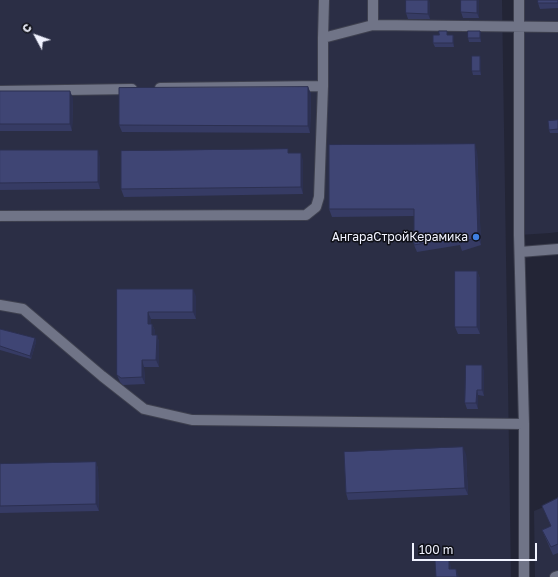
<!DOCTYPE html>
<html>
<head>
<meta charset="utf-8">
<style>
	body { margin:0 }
	#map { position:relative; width:558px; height:577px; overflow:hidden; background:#232536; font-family:"Golos Text",sans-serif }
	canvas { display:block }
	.north { position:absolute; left:16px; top:16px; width:40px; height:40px; -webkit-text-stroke:3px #0e0f16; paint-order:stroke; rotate:311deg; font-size:11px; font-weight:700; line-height:16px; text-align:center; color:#f1f3ff }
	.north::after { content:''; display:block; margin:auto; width:14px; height:18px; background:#f1f3ff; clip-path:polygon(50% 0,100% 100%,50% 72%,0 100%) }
	.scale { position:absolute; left:412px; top:543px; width:125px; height:18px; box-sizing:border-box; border:2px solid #f1f3ff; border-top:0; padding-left:5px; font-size:12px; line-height:14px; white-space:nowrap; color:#f1f3ff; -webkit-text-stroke:3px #0e0f16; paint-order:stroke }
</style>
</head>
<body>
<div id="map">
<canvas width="558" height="577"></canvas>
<div class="north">С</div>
<div class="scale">100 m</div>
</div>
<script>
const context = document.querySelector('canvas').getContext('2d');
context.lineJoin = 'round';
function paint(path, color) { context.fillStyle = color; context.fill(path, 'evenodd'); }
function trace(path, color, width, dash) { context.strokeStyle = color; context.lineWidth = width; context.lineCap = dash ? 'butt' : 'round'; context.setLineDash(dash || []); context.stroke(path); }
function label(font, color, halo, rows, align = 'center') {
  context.font = font + ' "Golos Text",sans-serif'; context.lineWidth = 3; context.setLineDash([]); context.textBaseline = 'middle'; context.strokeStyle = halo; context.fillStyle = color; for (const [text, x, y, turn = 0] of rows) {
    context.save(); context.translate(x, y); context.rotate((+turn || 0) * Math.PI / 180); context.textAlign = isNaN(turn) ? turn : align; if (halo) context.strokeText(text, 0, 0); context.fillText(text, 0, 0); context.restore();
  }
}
paint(new Path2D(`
	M0,0H502L511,577H0Z
	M519,0H558V232L550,233L519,235Z
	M558,501V577H535L534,511Z`), '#2b2e45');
const minor = new Path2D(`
	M373,0V25L558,27
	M519,0V235L524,424V577
	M323,38L324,0
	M160,88L323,86
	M0,91L132,89
	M0,216L306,215L316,207L319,197L323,86V38L373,25
	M520,252L558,249
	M0,305L23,309L102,376L144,409L192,420L524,424
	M555,577L558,576`);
trace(minor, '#3e404f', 12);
trace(minor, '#707487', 10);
paint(new Path2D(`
	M479,0V18H463L461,12Z
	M558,0V8L540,9L538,3Z
	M430,3V19H408L406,13Z
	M480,31L481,34V42H469L468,38Z
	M448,35H453L454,38V47H435L433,43Z
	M481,60V75H473L472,71Z
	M308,87L311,94L310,133L122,132L119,125Z
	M0,91L73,98L72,131H0Z
	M558,120V133H550L549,130Z
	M0,150L100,157V189L0,190Z
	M477,151L481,245L462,251L460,245L417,252L414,245V216L332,217L329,209Z
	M289,153L303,160V194L124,197L121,189Z
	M477,271L480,279V334H458L455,327Z
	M117,289L196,296V319H151V324H152L155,331V335H157L159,342V367H144L145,384L123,385L120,382L117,375Z
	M0,329L35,338L36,342L31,359L0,350Z
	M484,370V396L478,395V409H467L465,403Z
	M466,454L468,495L348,500L346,493Z
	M96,462L98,469L99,511L0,513V464Z
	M558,498V553L553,555L542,530L551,526L542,506Z`), '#363b64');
paint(new Path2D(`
	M428,0H429L430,3V19L428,14Z
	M477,0H479V18L477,13Z
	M480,31L481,34V42L480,38Z
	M453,35L454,38V47L453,43Z
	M480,56L481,60V75L480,71Z
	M308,87L311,94L310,133L308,126Z
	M70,91L73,98L72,131L70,124Z
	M475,144L477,151L481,245L478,237Z
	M98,150L100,157V189L98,182Z
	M301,153L303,160V194L301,187Z
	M477,271L480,279V334L477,327Z
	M193,289L196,296V319L193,312Z
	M148,312L151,319V331L148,324Z
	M152,324L155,331V342L152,335Z
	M157,335L159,342V367L156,360Z
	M35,338L36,342L31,359L30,356Z
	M142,360L144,367L145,384L142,377Z
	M482,365L484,370V396L482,390Z
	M477,390L478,395V409L476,403Z
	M463,447L466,454L468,495L465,488Z
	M96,462L98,469L99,511L96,504Z
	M449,560L451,566V574L449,569Z
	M456,569L458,574L459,577H457Z`), '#2c3051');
const building = new Path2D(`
	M406,0H428V14L406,13Z
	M461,0H477V13L461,12Z
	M538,0H558V3H538Z
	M439,31H447V35H453V43H433V35H439Z
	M468,31H480V38H468Z
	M472,56H480V71H472Z
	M308,87V126L119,125V88Z
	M0,91H70V124H0Z
	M558,120V129L549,130L548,121Z
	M475,144L478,237L460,243L459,237L414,245V209H329V145Z
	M288,149V153H301V187L121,189V151Z
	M0,150H98V182L0,183Z
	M455,271H477V327H455Z
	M117,289H193V312H148V324H152V335H157L156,360H142V377L121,378L117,375Z
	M0,329L35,338L30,356L0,346Z
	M466,365H482V390H477L476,403H465Z
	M463,447L465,488L346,493L344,452Z
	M96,462V504L0,506V464Z
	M558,498V544L551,547L542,530L551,526L542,506Z
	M449,560V569H456L457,577H436L435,561Z`);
paint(building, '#3f4574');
trace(building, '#2c3051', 1);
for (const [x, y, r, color] of [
	[476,237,4,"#3f7fe0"]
]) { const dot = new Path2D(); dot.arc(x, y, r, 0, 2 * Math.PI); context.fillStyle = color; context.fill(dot); trace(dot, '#0e0f16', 1.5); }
label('12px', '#f1f3ff', '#0e0f16', [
	["АнгараСтройКерамика",468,237]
], 'right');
</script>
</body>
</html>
